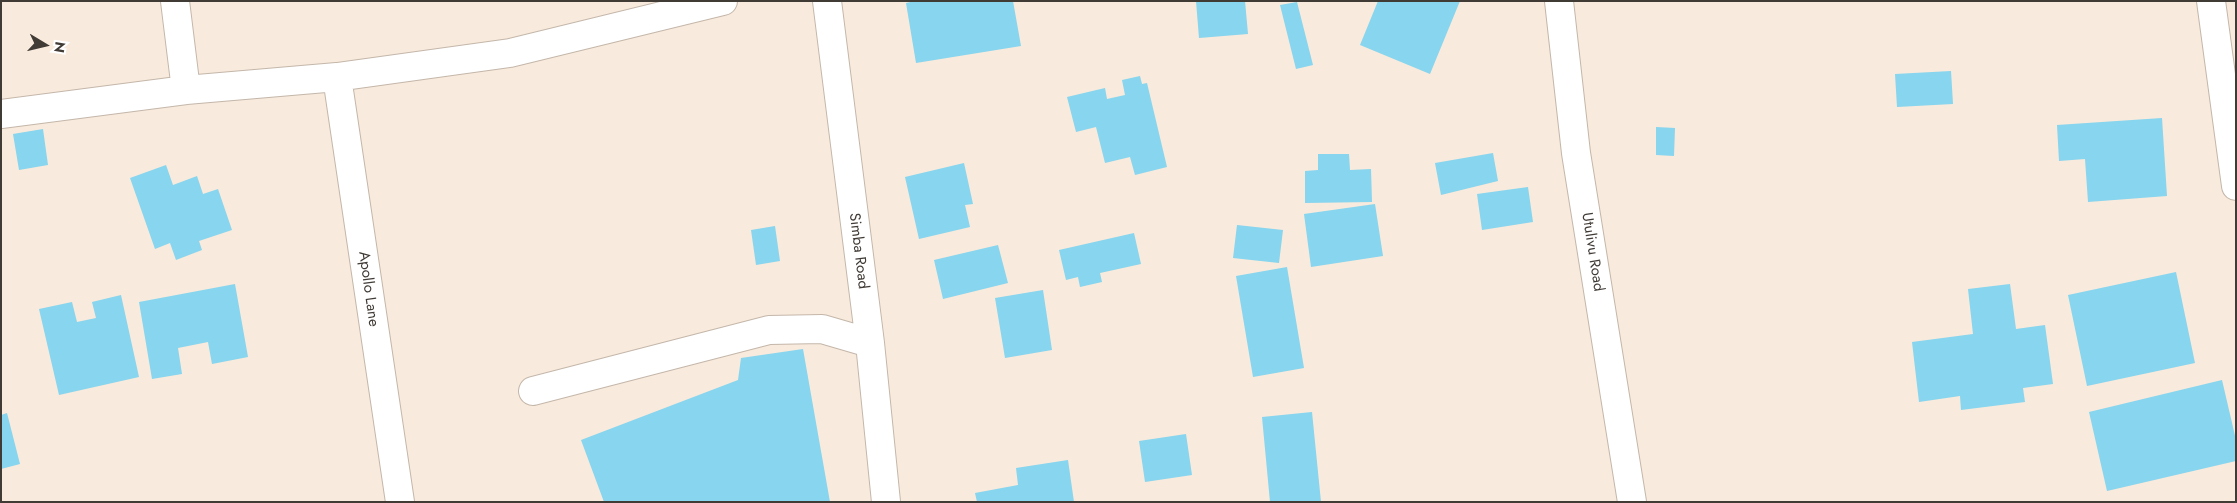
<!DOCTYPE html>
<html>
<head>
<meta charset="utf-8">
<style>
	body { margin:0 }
	#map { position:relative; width:2237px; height:503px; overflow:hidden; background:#f8eadc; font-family:Jost,sans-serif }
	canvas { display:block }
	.frame { position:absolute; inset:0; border:2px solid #413b36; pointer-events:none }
	.north { position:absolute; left:20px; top:20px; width:50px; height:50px; -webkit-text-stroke:4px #fff; paint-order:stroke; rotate:99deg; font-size:14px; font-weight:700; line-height:20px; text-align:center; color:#413b36 }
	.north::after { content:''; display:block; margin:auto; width:18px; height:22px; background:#413b36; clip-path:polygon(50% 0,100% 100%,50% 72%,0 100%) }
</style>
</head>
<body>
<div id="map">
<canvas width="2237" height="503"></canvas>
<div class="frame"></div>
<div class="north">N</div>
</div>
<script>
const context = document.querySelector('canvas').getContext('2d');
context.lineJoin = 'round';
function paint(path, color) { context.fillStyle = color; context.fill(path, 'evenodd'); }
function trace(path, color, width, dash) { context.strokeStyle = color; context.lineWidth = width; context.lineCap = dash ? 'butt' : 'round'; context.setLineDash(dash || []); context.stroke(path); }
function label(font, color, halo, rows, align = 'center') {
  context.font = font + ' Jost,sans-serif'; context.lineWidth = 4.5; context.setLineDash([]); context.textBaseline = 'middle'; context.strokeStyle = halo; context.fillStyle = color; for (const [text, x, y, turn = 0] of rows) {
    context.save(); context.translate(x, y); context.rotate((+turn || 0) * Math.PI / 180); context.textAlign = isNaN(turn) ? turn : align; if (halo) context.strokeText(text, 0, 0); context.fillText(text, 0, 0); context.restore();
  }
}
paint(new Path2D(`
	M915,1H1013L1021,46L916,63L906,3Z
	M1196,1H1245L1248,34L1199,38Z
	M1378,1H1460L1430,74L1360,45Z
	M1297,2L1313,65L1296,69L1280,5Z
	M1951,71L1953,104L1897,107L1895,74Z
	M1140,76L1142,84L1147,83L1167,167L1135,175L1130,157L1105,163L1096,127L1076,132L1067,97L1105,88L1107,99L1125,95L1122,80Z
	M2162,118L2167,196L2088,202L2085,159L2059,161L2057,125Z
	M1656,127L1675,128L1674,156L1656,155Z
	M43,129L48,165L19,170L13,134Z
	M1493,153L1498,181L1441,195L1435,163Z
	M1318,154H1349L1350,170L1371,169L1372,202L1305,203V171L1318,170Z
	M964,163L973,204L965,205L970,227L919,239L905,177Z
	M166,165L173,185L197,176L203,194L218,189L232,230L199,241L202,250L176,260L170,243L155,249L130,178Z
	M1528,187L1533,222L1482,230L1477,194Z
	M1375,204L1383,256L1311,267L1304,214Z
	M1237,225L1283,230L1279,263L1233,258Z
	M775,226L780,261L756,265L751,230Z
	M1134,233L1141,264L1100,273L1102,282L1080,287L1078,277L1066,280L1059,250Z
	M998,245L1008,283L943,299L934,260Z
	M1287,267L1304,368L1253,377L1236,276Z
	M2176,272L2195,363L2087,386L2068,295Z
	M235,284L248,357L212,364L208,342L178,348L182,374L152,379L139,302Z
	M2010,284L2016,329L2045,325L2053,384L2023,388L2025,402L1961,410L1960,396L1919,402L1912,342L1973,334L1968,289Z
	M1043,290L1052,350L1005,358L995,298Z
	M121,295L139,377L59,395L39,309L72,302L77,322L96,318L92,302Z
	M803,349L830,502H604L581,440L738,380L741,358Z
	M2222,380L2236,440V461L2107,491L2089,412Z
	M1312,412L1321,502H1270L1262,417Z
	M7,413L20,464L1,469V415Z
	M1186,434L1192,475L1145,482L1139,441Z
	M1068,460L1074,502H977L975,493L1018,485L1016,468Z`), '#87d5ee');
const minor = new Path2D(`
	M175,1L186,90
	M827,1L870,343L886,502
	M1559,1L1576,153L1632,502
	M2211,1L2236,186
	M337,77L400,502
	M1,114L186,90L337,77L510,53L723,1
	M533,391L769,330L822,329L870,343`);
trace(minor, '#c4b7aa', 30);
trace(minor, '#fff', 28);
label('15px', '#413b36', '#fff', [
	["Simba Road",858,251,83],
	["Utulivu Road",1592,252,81],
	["Apollo Lane",368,289,82]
]);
</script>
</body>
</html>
